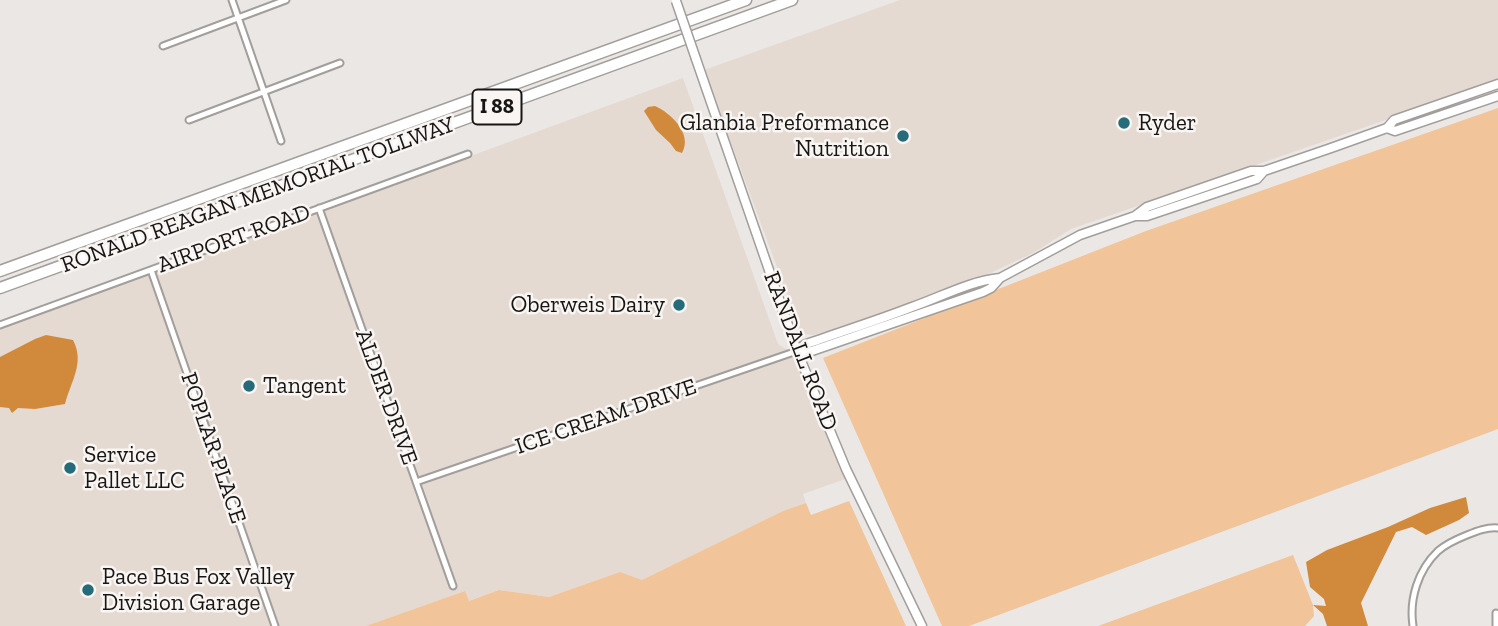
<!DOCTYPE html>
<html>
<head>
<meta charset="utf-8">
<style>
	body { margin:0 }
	canvas { display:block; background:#ebe7e4 }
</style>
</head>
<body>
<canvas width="1498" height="626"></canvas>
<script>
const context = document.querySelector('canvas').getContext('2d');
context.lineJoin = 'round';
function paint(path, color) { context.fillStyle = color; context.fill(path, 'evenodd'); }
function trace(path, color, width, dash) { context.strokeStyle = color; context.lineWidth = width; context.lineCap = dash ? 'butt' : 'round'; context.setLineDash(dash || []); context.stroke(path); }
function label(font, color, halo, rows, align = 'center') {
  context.font = font + ' "Zilla Slab",serif'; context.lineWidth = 5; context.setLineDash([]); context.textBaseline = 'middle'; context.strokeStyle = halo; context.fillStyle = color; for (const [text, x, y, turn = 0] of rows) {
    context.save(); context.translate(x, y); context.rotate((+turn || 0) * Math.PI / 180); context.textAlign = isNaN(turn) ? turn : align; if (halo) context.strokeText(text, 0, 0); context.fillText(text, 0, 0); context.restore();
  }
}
paint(new Path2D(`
	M900,0H1498V81L1071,229L1033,253L984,276L826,332L814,335L805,334L797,326L792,315L791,305L704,70Z
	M683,78L778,344L795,355L848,478L803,494L806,503L783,511L642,580L620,572L549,597L499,590L468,601L465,591L366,626H0V329Z`), '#e4dad2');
paint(new Path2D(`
	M1498,108V429L969,626H942L823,358L1146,231Z
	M849,501L906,626H366L465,591L469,601L499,590L549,597L620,572L642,580L783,511L806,503L811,515Z
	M1293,555L1313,605L1314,616L1305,626H1098Z`), '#f1c499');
paint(new Path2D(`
	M655,106C671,113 693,134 682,153L676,151L670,143L656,130L644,111L648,107Z
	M46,335L73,340C85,363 71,381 65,404L35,409L18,408L12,413L9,408L0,407V357L35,339Z
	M1466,497L1469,513L1459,520L1426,535L1412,527L1396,532L1361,603L1368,626H1327L1323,614L1313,605L1326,606L1324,599L1310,587L1306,562L1327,550L1388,527L1430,508Z`), '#d1893b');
const street = new Path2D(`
	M232,0L281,141
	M163,46L286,0
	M189,120L340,63
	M319,208L453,586
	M151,270L275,626
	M0,325L468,154
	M416,482L797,351
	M1496,613V626
	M1413,626C1409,599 1418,570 1438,551C1446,544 1457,539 1467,535C1477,531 1487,527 1498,528`);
const secondary = new Path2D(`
	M696,59L797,351L846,469L922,626
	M1387,128L1395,131L1498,96
	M1135,216H1147L1257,179L1264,171
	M797,351L809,352L983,292L991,288L1000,278L1080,235L1135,216L1147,207L1251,171H1264L1331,148L1387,128L1394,120L1498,84
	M797,351L804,345C840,332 876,321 912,307C941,297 970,281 1000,278`);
const highway = new Path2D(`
	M0,271L746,0
	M0,288L792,0`);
trace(street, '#a19e9b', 9);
trace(secondary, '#a19e9b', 11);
trace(highway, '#a19e9b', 13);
trace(street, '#fff', 5);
trace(secondary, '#fff', 8);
trace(highway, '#fff', 10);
const secondaryBridge = new Path2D(`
	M676,1L696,59`);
trace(secondaryBridge, '#a19e9b', 11, []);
trace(secondaryBridge, '#fff', 8);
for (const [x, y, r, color] of [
	[1124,123,7,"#256b7a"],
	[903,136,7,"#256b7a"],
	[679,305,7,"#256b7a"],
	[249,386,7,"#256b7a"],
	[70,468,7,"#256b7a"],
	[88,590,7,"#256b7a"]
]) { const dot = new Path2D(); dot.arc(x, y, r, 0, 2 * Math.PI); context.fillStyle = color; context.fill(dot); trace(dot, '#f8f5f2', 2.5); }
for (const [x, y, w] of [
	[497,107,49]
]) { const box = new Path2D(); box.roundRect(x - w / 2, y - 17.5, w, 35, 5); context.fillStyle = '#f8f5f2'; context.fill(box); trace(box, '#171615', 2); }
label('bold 21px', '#171615', null, [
	["I 88",497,107]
]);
label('23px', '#171615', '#f8f5f2', [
	["Glanbia Preformance",889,123,"right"],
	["Nutrition",889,149,"right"],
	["Ryder",1138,123],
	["Oberweis Dairy",665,305,"right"],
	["Tangent",263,386],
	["Service",84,455],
	["Pallet LLC",84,481],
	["Pace Bus Fox Valley",102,577],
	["Division Garage",102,603]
], 'left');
label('23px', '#171615', '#f8f5f2', [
	["RONALD REAGAN MEMORIAL TOLLWAY",258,195,-20],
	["AIRPORT ROAD",234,239,-20],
	["RANDALL ROAD",800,351,69],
	["ALDER DRIVE",386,397,70],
	["ICE CREAM DRIVE",606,417,-19],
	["POPLAR PLACE",213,448,71]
]);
</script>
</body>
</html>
